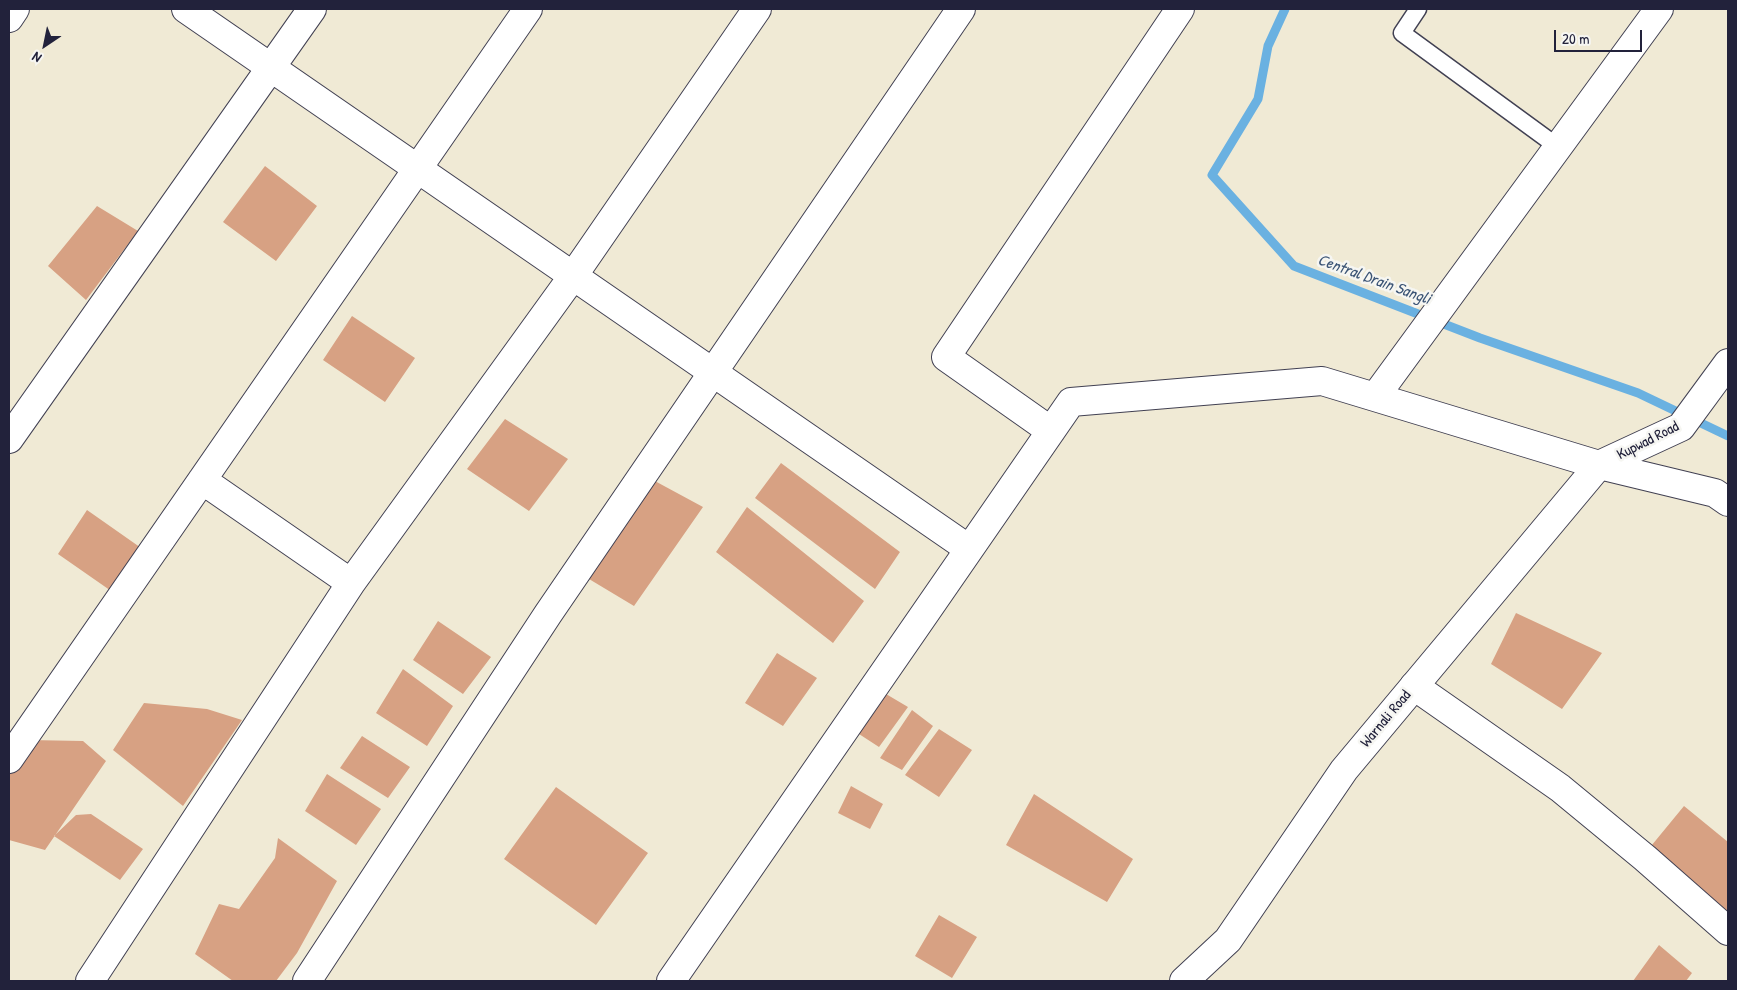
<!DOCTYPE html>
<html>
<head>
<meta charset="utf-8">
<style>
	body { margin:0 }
	#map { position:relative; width:1737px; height:990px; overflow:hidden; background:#f0ead5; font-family:"Patrick Hand",sans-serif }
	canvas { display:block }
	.frame { position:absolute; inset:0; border:10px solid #22223b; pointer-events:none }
	.north { position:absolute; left:20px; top:20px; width:50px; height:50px; -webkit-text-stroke:4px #f6f6f2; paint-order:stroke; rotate:214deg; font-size:14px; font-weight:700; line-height:20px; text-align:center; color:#22223b }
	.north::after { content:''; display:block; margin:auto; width:18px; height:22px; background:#22223b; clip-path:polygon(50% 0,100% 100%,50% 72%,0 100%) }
	.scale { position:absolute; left:1554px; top:30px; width:88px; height:22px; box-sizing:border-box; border:2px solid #22223b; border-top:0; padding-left:6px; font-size:15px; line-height:18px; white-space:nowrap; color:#22223b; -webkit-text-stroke:4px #f6f6f2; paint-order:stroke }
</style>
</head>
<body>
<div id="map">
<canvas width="1737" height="990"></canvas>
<div class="frame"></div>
<div class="north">N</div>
<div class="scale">20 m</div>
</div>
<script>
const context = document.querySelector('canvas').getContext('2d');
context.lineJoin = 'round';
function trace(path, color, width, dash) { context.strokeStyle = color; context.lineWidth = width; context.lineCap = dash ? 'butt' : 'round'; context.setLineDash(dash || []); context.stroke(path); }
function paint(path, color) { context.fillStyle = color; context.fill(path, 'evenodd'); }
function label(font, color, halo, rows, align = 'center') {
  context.font = font + ' "Patrick Hand",sans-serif'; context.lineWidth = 5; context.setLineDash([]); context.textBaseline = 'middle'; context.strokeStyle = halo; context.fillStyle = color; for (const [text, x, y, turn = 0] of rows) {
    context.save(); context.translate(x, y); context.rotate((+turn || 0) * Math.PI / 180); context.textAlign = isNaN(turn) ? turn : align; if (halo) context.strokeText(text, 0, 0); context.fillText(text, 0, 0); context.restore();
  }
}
trace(new Path2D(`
	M1285,9L1268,46L1258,99L1212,175L1294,266L1480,338L1638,393L1728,436`), '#6ab1e1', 9);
paint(new Path2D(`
	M265,166L317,206L276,261L223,222Z
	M97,206L138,231L86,300L48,266Z
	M352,316L415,358L385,402L323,360Z
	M505,419L568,459L529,511L467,469Z
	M781,463L900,552L875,589L755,498Z
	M653,480L703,507L634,606L589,579Z
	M747,507L864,601L833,643L716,552Z
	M87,510L144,550L114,593L58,554Z
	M1516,613L1602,653L1562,709L1491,664Z
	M438,621L491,657L463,694L413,660Z
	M777,653L817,678L783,726L745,703Z
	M403,669L453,706L427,746L376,713Z
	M886,694L908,707L879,747L859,734Z
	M144,703L207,709L242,720L183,806L113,750Z
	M912,710L933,726L902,770L880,758Z
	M939,729L972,750L939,797L905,775Z
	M362,736L410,767L388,798L340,768Z
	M29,740L83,741L106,761L45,850L9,840V771Z
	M327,774L381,809L356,845L305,811Z
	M851,786L883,804L870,829L838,813Z
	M556,787L648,853L596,925L504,859Z
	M1034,794L1133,859L1107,902L1006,845Z
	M1684,806L1728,842V917L1647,851Z
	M91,814L143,849L120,880L54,836L76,815Z
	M278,838L337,881L297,953L276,981H233L195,954L219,904L239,909L275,858Z
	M939,915L977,937L952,978L915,956Z
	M1659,945L1692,973L1686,981H1633Z`), '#d7a183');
const service = new Path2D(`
	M1418,9L1402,33L1558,147`);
const minor = new Path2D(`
	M186,9L969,549
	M9,18L15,9
	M1375,397L1659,9
	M1051,431L946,357L1180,9
	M9,439L312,9
	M202,480L351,583
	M1414,686L1560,788L1645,858L1728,931
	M9,759L528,9
	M90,981L351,583L573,276L757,9
	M307,981L548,614L961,9
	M671,981L1071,402L1322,381L1599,465`);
const tertiary = new Path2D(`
	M1599,465L1715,493L1728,502`);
const secondary = new Path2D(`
	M1184,981L1228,940L1344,770L1599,465L1681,427L1728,363`);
trace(service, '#414052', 19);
trace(minor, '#414052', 30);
trace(tertiary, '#414052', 30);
trace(secondary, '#414052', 30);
trace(service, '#fff', 16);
trace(minor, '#fff', 28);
trace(tertiary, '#fff', 28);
trace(secondary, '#fff', 28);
label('15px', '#22223b', '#f6f6f2', [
	["Kupwad Road",1648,441,-27],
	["Warnali Road",1386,719,-50]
]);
label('italic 16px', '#3b5475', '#f6f6f2', [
	["Central Drain Sangli",1374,280,20]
]);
</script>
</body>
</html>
